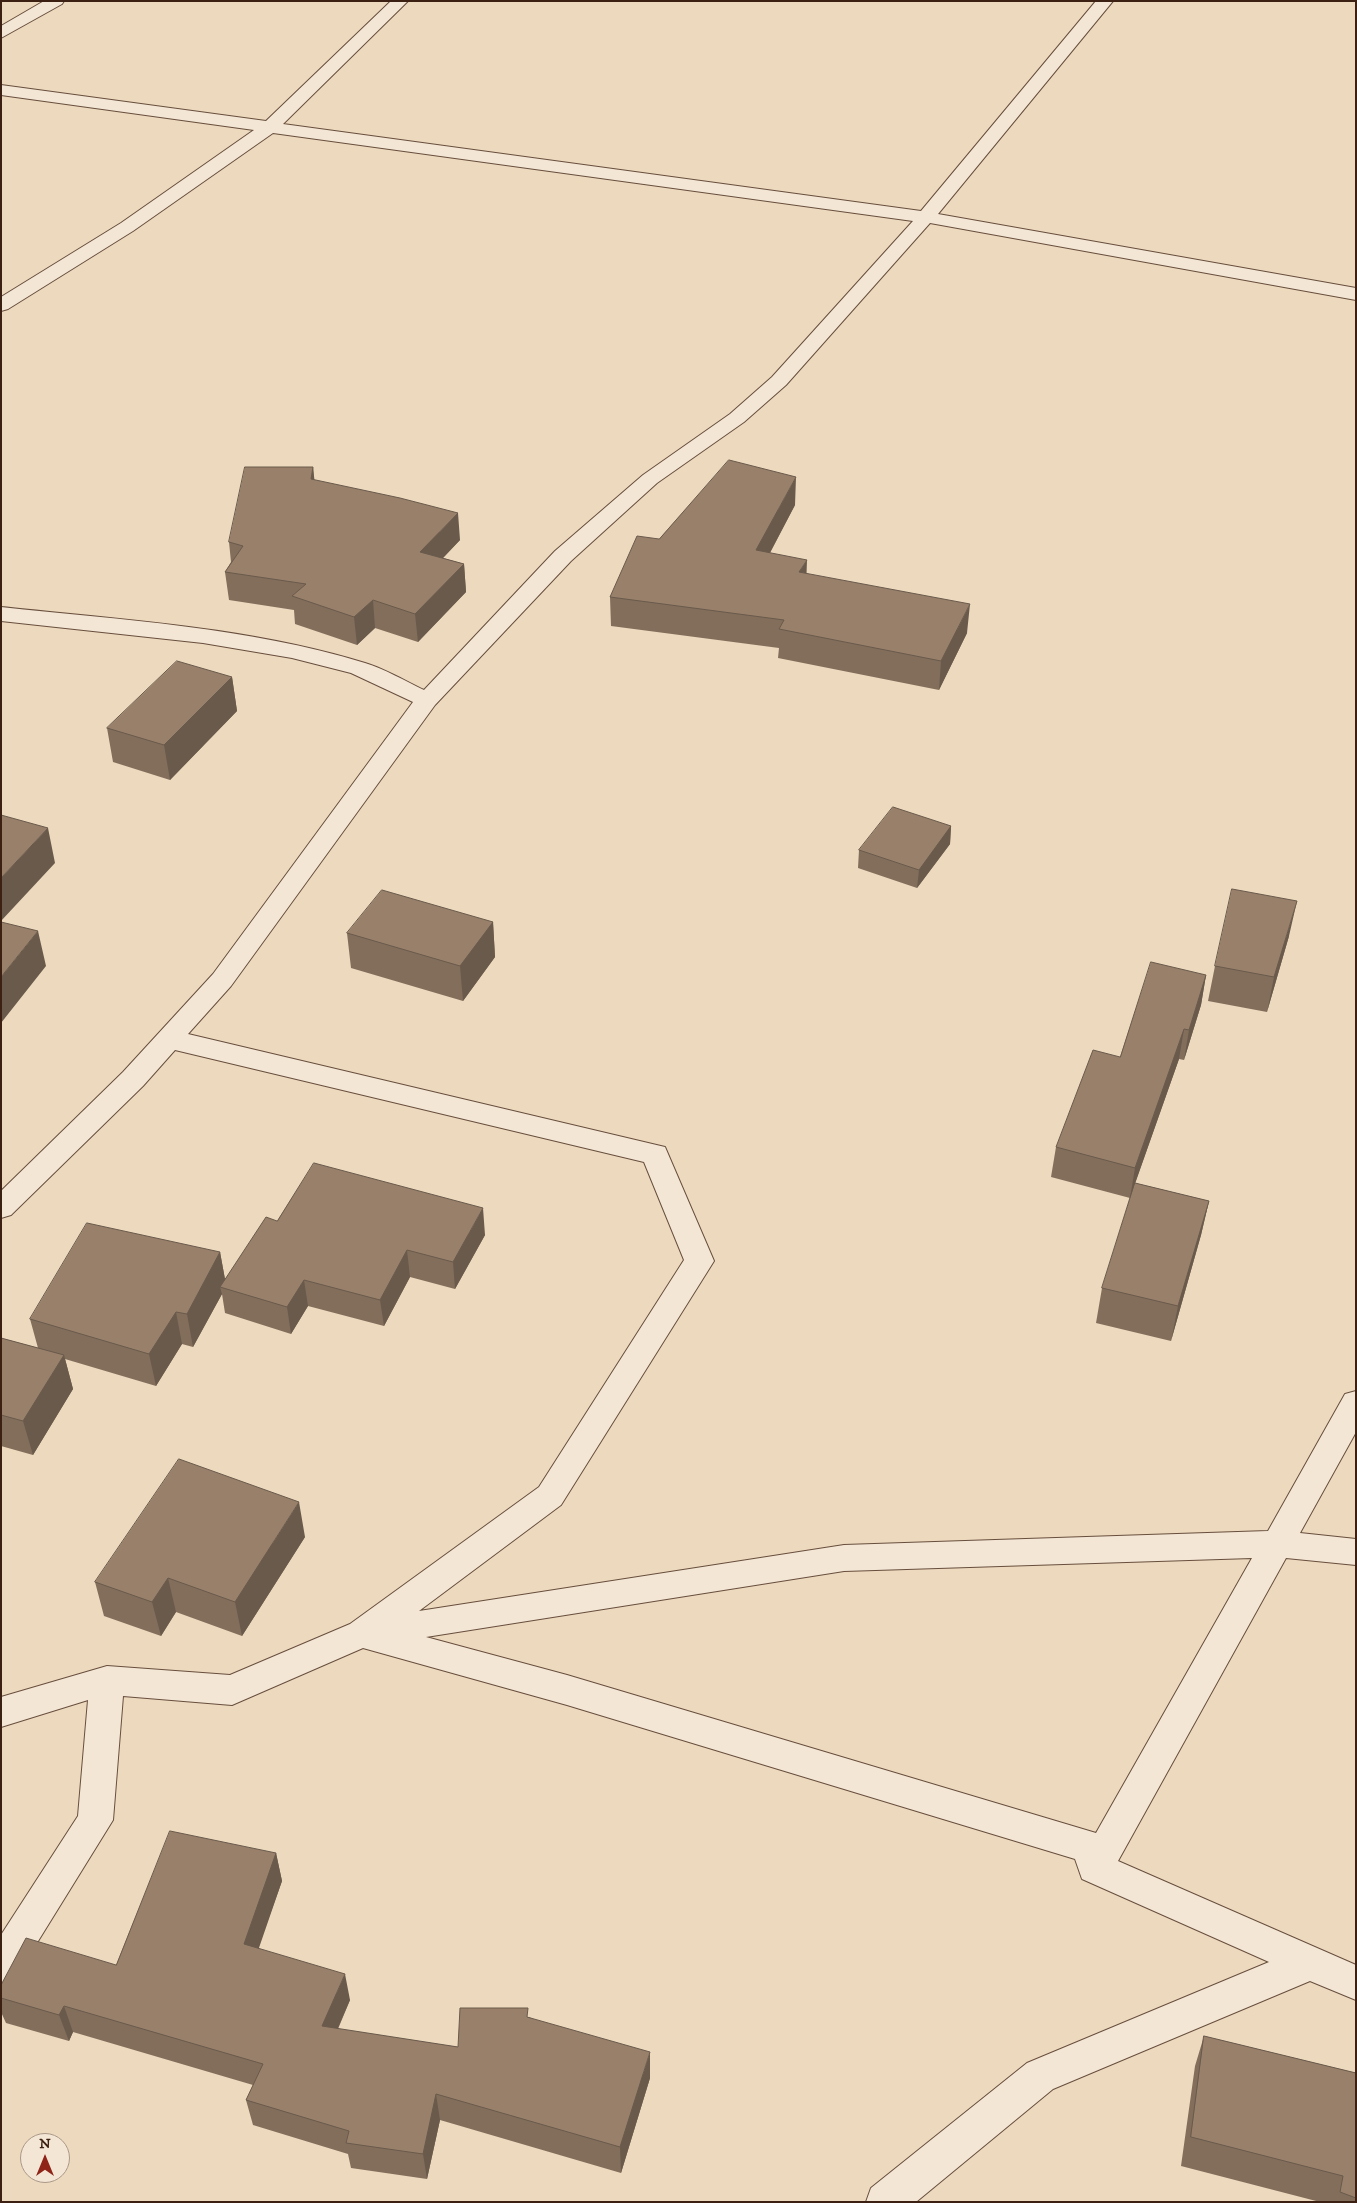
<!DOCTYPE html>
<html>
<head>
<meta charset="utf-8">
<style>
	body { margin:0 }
	#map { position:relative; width:1357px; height:2203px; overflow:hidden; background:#ecd9be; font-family:"IM FELL DW Pica",serif }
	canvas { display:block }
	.frame { position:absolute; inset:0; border:2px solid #3c2012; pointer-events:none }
	.north { position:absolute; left:20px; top:2133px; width:50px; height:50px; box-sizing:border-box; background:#f3e6d5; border:1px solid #aa9787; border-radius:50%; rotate:0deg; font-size:14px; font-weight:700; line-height:20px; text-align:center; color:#3c2012 }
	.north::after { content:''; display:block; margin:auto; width:18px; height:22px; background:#8f2418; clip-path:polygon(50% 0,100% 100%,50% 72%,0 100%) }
</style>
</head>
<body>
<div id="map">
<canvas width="1357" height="2203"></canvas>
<div class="frame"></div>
<div class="north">N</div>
</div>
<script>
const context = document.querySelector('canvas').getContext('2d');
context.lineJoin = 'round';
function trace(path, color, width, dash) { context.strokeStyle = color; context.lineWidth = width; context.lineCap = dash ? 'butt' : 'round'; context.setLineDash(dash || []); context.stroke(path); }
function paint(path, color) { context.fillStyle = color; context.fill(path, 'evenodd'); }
const minor = new Path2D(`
	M44,1H64L62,4L1,38V26Z
	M391,1H408L283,124L921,211L1096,1H1113L938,214L1356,288V300L930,223L786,385L744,422L657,483L571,561L435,705L231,986L188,1034L665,1147L714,1261L561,1505L419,1611L844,1545L1268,1531L1345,1394L1356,1391V1432L1300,1533L1356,1539V1565L1286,1558L1118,1861L1356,1965V2000L1310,1981L1053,2089L916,2202H866L871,2188L1027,2063L1269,1962L1082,1879L1075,1859L567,1705L363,1648L232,1705L123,1696L113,1820L14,1980L1,1985V1935L78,1816L88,1700L1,1727V1697L107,1666L230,1675L350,1624L539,1487L684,1260L644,1162L175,1050L143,1086L11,1215L1,1218V1191L123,1072L213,974L413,702L351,673L292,658L203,643L1,621V607C123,620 248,627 365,663C385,669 405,681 424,690L555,551L643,475L730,414L772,377L913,221L273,133L133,231L8,309L1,311V297L121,223L254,130L1,95V85L266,121ZM1252,1558L1096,1833L567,1675L426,1637L844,1571Z`);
trace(minor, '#684e3d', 2);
paint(minor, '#f3e6d5');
paint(new Path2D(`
	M313,467L314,480L460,540L443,558L464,564L466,592L418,642L375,628L357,645L295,624L294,610L229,600L225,572L231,562L229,542Z
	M795,505L770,553L806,573L967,633L939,690L778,658L779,648L611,626L610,597L659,539Z
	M232,677L237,711L170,780L113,762L107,728Z
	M951,826L950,844L917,888L858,868L859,850Z
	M493,922L495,957L463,1001L351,968L347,933Z
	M1289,936L1267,1012L1208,1001L1215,966Z
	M1206,975L1201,1005L1184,1060L1179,1059L1135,1183L1209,1201L1201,1235L1171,1341L1096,1323L1102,1288L1130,1198L1051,1177L1056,1147L1120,1057Z
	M277,1221L485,1235L455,1289L410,1277L384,1326L308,1306L291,1334L225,1313L222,1294L193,1347L182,1344L156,1386L65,1359L73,1389L33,1455L1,1446V1338L38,1348L30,1319L220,1252L225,1279Z
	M305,1537L242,1636L176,1612L161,1636L104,1616L95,1582Z
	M276,1853L282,1881L258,1948L350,2000L338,2029L458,2047L529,2017L650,2078L621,2173L440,2120L427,2179L351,2168L348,2154L253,2125L246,2100L253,2085L73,2032L69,2041L6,2023L1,2012V1985L116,1965Z
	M1204,2036L1356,2073V2202H1320L1181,2166L1195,2066Z`), '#836e5c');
paint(new Path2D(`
	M313,467L316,494L311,479Z
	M796,477L795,505L756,579V550Z
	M458,513L460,540L422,580L420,552Z
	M807,560L806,589L799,572Z
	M464,564L466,592L418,642L415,614Z
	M373,600L375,628L357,645L354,617Z
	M970,604L967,633L939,690L941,661Z
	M232,677L237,711L170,780L164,745Z
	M951,826L950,844L917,888L919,870Z
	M48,828L55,863L1,921V878Z
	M1297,901L1289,936L1267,1012L1274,977Z
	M493,922L495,957L463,1001L460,966Z
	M38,931L46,966L1,1023V977Z
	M1206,975L1201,1005L1184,1060L1189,1030Z
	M1184,1029L1179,1059L1130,1198L1135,1168Z
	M1209,1201L1201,1235L1171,1341L1178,1306Z
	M483,1208L485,1235L455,1289L453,1262Z
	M407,1250L410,1277L384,1326L380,1300Z
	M220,1252L226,1285L220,1287L222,1294L193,1347L187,1314Z
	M304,1280L308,1306L291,1334L287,1307Z
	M176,1312L182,1344L156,1386L149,1354Z
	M64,1355L73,1389L33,1455L23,1421Z
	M299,1502L305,1537L242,1636L235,1602Z
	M168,1578L176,1612L161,1636L152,1602Z
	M276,1853L282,1881L251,1971L244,1944Z
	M345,1974L350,2000L327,2053L322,2026Z
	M64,2006L73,2032L69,2041L59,2015Z
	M650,2052V2078L621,2173L620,2147Z
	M436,2094L440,2120L427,2179L423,2154Z`), '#6a5a4b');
const building = new Path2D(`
	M729,460L796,477L756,550L807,560L799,572L970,604L941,661L779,629L784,620L610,597L637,536L659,539Z
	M245,467H313L311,479L400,498L458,513L420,552L464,564L415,614L373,600L354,617L292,596L306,584L225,572L243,546L229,542Z
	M177,661L232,677L164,745L107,728Z
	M893,807L951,826L919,870L859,850Z
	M1,815L48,828L1,878Z
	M1232,889L1297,901L1274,977L1215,966Z
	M382,890L493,922L460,966L347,933Z
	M1,922L38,931L1,977Z
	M1151,962L1206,975L1189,1030L1184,1029L1135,1168L1056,1147L1093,1050L1120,1057Z
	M314,1163L483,1208L453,1262L407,1250L380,1300L304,1280L287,1307L220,1287L266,1217L277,1221Z
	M1135,1183L1209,1201L1178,1306L1102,1288Z
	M87,1223L220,1252L187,1314L176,1312L149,1354L30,1319Z
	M1,1338L64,1355L23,1421L1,1415Z
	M179,1459L299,1502L235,1602L168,1578L152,1602L95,1582Z
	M170,1831L276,1853L244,1944L345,1974L322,2026L458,2047L460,2008H528L527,2017L650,2052L620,2147L436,2094L423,2154L346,2143L349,2131L246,2100L263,2064L64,2006L59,2015L1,1998V1985L26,1938L116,1965Z
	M1204,2036L1356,2073V2198L1340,2192L1343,2176L1191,2137Z`);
paint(building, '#98806b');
trace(building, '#6a5a4b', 1);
</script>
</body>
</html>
